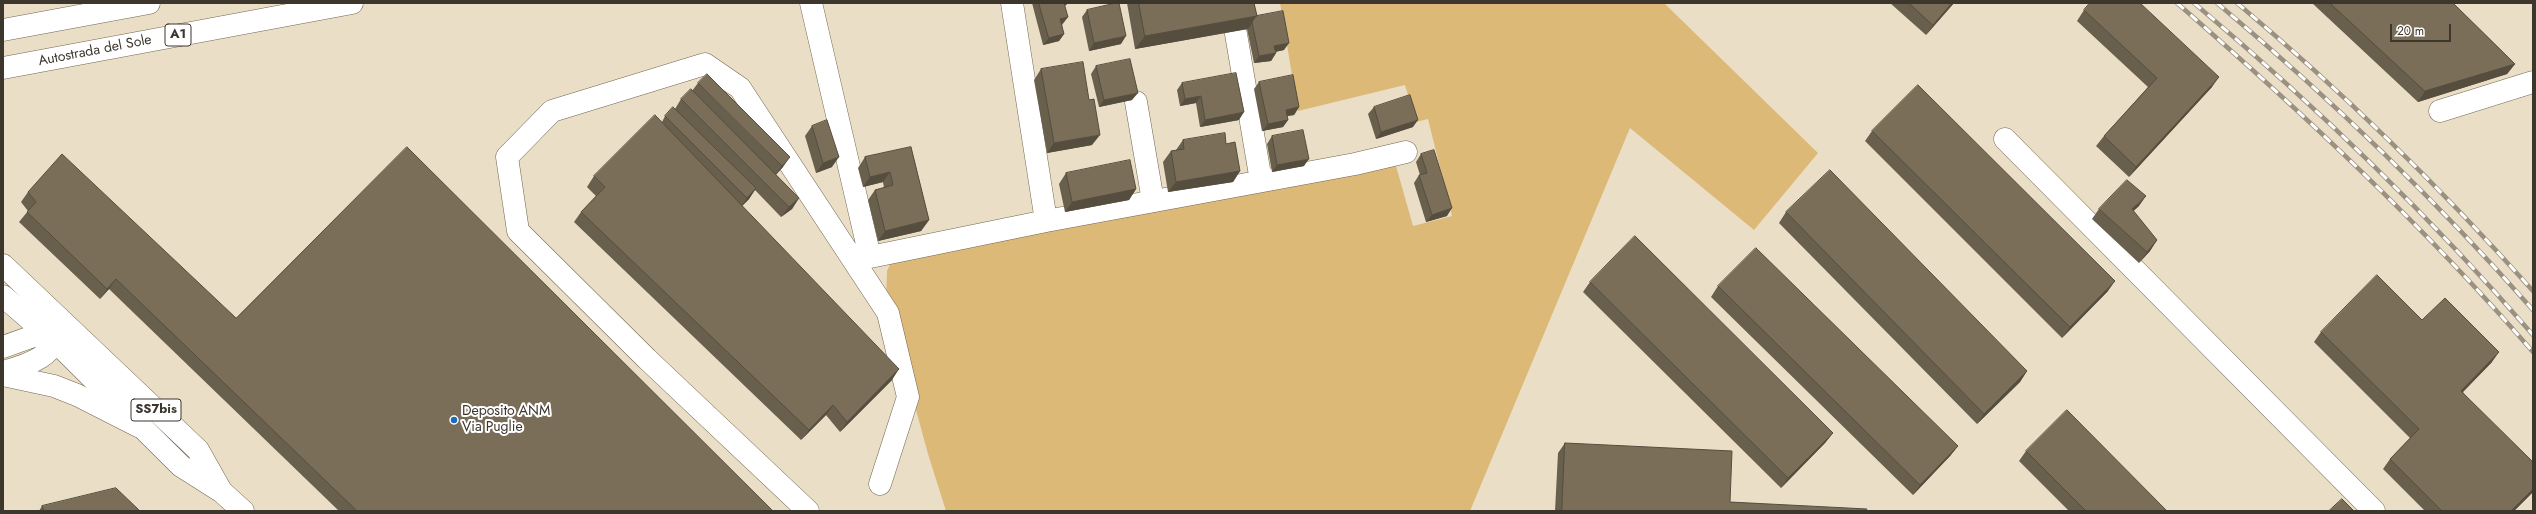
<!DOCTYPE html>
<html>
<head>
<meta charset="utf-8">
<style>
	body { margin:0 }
	#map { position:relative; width:2536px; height:514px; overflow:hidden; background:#ebdec6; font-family:Jost,sans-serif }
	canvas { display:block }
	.frame { position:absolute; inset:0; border:4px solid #3c362d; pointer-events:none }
	.scale { position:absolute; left:2390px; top:24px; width:61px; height:18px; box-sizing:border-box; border:2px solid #3c362d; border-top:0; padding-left:5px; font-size:12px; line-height:14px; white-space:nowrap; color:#3c362d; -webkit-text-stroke:3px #fff; paint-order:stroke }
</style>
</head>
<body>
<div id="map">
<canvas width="2536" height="514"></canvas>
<div class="frame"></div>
<div class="scale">20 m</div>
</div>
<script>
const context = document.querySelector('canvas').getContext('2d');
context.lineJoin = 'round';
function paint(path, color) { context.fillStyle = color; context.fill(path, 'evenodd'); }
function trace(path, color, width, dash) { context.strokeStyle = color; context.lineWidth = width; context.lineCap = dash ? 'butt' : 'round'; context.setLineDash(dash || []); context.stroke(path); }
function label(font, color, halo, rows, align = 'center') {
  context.font = font + ' Jost,sans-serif'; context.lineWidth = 4; context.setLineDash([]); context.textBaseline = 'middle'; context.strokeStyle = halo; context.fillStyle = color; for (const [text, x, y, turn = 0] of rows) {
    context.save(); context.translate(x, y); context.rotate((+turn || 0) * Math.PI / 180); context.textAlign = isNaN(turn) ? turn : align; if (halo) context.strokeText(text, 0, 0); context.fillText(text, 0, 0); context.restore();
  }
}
paint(new Path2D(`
	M1280,3H1664L1818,153L1754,230L1630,128L1470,511H946L928,454L886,300L887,271L890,264L902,255L1396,166L1413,226L1452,216L1428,119L1416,122L1405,85L1298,111Z`), '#ddb978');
const minor = new Path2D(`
	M811,3L870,257L1046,221
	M1012,3L1046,221L1355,164L1406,152
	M1236,34L1261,181
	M1136,102L1153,201
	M2440,111L2533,82
	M2005,139L2374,511
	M3,347L45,332H63
	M3,372C28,365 59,356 59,324
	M3,375L54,386L77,395L138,426
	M808,511L647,359L518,231L507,157L552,111L705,64L740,88L888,313L908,397L880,484`);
const major = new Path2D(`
	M3,265L198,450L220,489
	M3,296L56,342L181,466L222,492L243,511`);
const highway = new Path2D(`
	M3,30L149,3
	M3,68L352,3`);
trace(minor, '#726751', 23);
trace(major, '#726751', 23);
trace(highway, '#726751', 23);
trace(minor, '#fff', 22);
trace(major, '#fff', 22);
trace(highway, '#fff', 22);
const rail = new Path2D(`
	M2177,3C2302,112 2424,226 2533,352
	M2194,3C2314,104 2430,216 2533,335
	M2217,3C2329,97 2436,200 2533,310
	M2237,3C2342,91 2442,189 2533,291`);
trace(rail, '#9b9180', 4.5);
trace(rail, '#fff', 3, [9]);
paint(new Path2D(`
	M1032,3H1068L1066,5L1064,6L1068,17L1062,25L1064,34L1059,41L1043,45Z
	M1127,3H1254L1257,16L1284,50L1275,52L1276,53L1271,61L1254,63L1247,29L1135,49Z
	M1890,3H1954L1926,35Z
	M2312,3H2453L2515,64L2507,74L2418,102Z
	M1087,10L1121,44L1089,51L1082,17Z
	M2084,10L2212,87L2129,177L2096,146L2104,136L2148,87L2077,21Z
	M1096,66L1132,100L1099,107L1091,74Z
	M1041,69L1092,145L1047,153L1034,80Z
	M1259,82L1299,107L1294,115L1287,116L1288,120L1283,127L1262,131L1254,89Z
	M698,83L783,167L776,175L799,198L792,209L781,217L755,190L749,199L742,206L892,380L840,432L826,415L801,440L574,222L581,212L596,196L587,187L594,176L662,122L665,116L675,109L681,99L692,91Z
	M1182,83L1239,120L1200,127L1196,103L1180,106L1177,90Z
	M1374,107L1413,127L1376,139L1368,114Z
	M812,126L832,167L816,173L805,136Z
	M1872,131L2108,291L2062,338L1865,141Z
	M1272,136L1304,166L1272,172L1267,144Z
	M1183,140L1226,144L1240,171L1233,182L1168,192L1163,162L1171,151L1176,150Z
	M911,147L929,220L921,231L878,241L868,200L875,190L884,188L883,182L863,187L858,168L865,157Z
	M1421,154L1447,216L1426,222L1414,183L1419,175H1420L1416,162Z
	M1066,173L1136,189L1129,200L1065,212L1059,184Z
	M28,192L236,318L773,511H339L109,289L100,299L19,222L28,211L21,202Z
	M2139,206L2133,211L2157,240L2150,251L2139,263L2092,219L2099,209Z
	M1786,212L2027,371L2020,382L1977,424L1779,223Z
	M1590,282L1833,433L1825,443L1781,488L1583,292Z
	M1718,286L1958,446L1950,456L1913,495L1711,297Z
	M2422,320L2492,362L2463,392L2533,492L2514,511H2425L2383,469L2390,459L2410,438L2314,342L2321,332Z
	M1565,443L1730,502L1866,511H1555L1558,453Z
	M2026,451L2167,511H2069L2019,461Z
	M42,506L140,511H39Z`), '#695f4d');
paint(new Path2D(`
	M1061,3H1068L1066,5L1058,8Z
	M1952,3H1954L1926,35L1933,25Z
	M1257,16L1248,29L1135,49L1145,36Z
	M1068,17L1062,24L1055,27L1060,19Z
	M1064,34L1059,41L1043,45L1049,38Z
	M1126,36L1121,44L1089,51L1094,43Z
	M1289,43L1284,50L1269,53L1274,46Z
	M1276,53L1271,61L1254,63L1259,56Z
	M2515,64L2507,74L2418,102L2425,91Z
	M2219,77L2212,87L2129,177L2136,167Z
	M1138,93L1132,100L1099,107L1104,100Z
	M1201,96L1196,103L1180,106L1185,99Z
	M1299,107L1294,115L1281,117L1286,110Z
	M1244,112L1239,120L1200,127L1205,120Z
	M1288,120L1283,127L1262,131L1268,124Z
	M1418,120L1413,127L1376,139L1381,132Z
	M1100,135L1092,145L1047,153L1054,143Z
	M790,157L783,167L774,176L782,166Z
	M839,157L832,167L816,173L823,163Z
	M1309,159L1304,166L1272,172L1277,165Z
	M1240,171L1233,182L1168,192L1176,182Z
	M890,172L883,182L863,187L870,177Z
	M756,188L749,199L740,208L747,198Z
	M1136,189L1129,200L1065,212L1072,202Z
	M2146,196L2139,206L2124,220L2132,209Z
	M799,198L792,209L781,217L789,207Z
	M1452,208L1447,216L1426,222L1432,215Z
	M929,220L921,231L878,241L885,231Z
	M2157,240L2150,251L2139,263L2147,252Z
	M116,279L109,289L100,299L107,289Z
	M2115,281L2108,291L2062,338L2070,327Z
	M2499,352L2492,362L2454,401L2461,391Z
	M899,369L892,380L840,432L847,422Z
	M2027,371L2020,382L1977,424L1984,414Z
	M833,405L826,415L801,440L809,430Z
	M1833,433L1825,443L1781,488L1788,478Z
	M1958,446L1950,456L1913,495L1920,485Z
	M2533,489V492L2514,511H2511Z`), '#554d3e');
const building = new Path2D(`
	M1039,3H1064L1068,17L1060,19L1064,34L1049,38Z
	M1116,3H1119L1126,36L1094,43L1087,10Z
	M1139,3H1254L1257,16L1145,36Z
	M1909,3H1952L1933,25Z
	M2090,3H2140L2219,77L2136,167L2104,136L2157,78L2084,10Z
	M2330,3H2453L2515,64L2425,91Z
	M1283,11L1289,43L1274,46L1276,53L1259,56L1252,22L1256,16Z
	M1130,59L1138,93L1104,100L1096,66Z
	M1083,62L1089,100L1094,99L1100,135L1054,143L1041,69Z
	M1236,73L1244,112L1205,120L1201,96L1185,99L1182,83Z
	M707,74L790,157L782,166L698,83Z
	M1293,75L1299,107L1286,110L1288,120L1268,124L1259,82Z
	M1918,85L2115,281L2070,327L1872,131Z
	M691,89L799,198L789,207L681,99Z
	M1410,95L1418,120L1381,132L1374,107Z
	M673,107L756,188L747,198L665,116Z
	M655,115L899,369L847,422L833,405L809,430L581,212L605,187L594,176Z
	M827,120L839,157L823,163L812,126Z
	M1303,130L1309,159L1277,165L1272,136Z
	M1225,133L1226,144L1235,142L1240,171L1176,182L1171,151L1184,149L1183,140Z
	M407,147L773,511H357L116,279L107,289L27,212L36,202L28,192L62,154L236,318Z
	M911,147L929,220L885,231L875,190L893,185L890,172L870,177L865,157Z
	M1434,150L1452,208L1432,215L1419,175L1427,173L1421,154Z
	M1130,160L1136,189L1072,202L1066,173Z
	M1830,170L2027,371L1984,414L1786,212Z
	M2127,180L2146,196L2132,209L2157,240L2147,252L2099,209Z
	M1635,236L1833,433L1788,478L1590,282Z
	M1756,248L1958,446L1920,485L1718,286Z
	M2377,275L2422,320L2445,298L2499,352L2461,391L2533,462V489L2511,511H2442L2390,459L2419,429L2321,332Z
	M2067,410L2167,511H2086L2026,451Z
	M1565,443L1732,451L1730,502L1867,509L1866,511H1562Z
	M116,488L140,511H44L42,506Z
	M2342,499L2354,511H2329Z`);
paint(building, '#7a6e59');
trace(building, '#554d3e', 1);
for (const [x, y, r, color] of [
	[454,420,4,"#1b6dbb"]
]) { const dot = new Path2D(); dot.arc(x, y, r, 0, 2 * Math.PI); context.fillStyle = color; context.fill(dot); trace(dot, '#fff', 1.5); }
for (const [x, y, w] of [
	[178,35,26],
	[156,410,50]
]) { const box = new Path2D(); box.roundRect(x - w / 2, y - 11, w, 22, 3); context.fillStyle = '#fff'; context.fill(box); trace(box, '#3c362d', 1); }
label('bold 13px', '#3c362d', null, [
	["A1",178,35],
	["SS7bis",156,410]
]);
label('14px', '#3c362d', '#fff', [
	["Autostrada del Sole",95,51,-11]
]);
label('14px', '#3c362d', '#fff', [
	["Deposito ANM",462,412],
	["Via Puglie",462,428]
], 'left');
</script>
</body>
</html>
